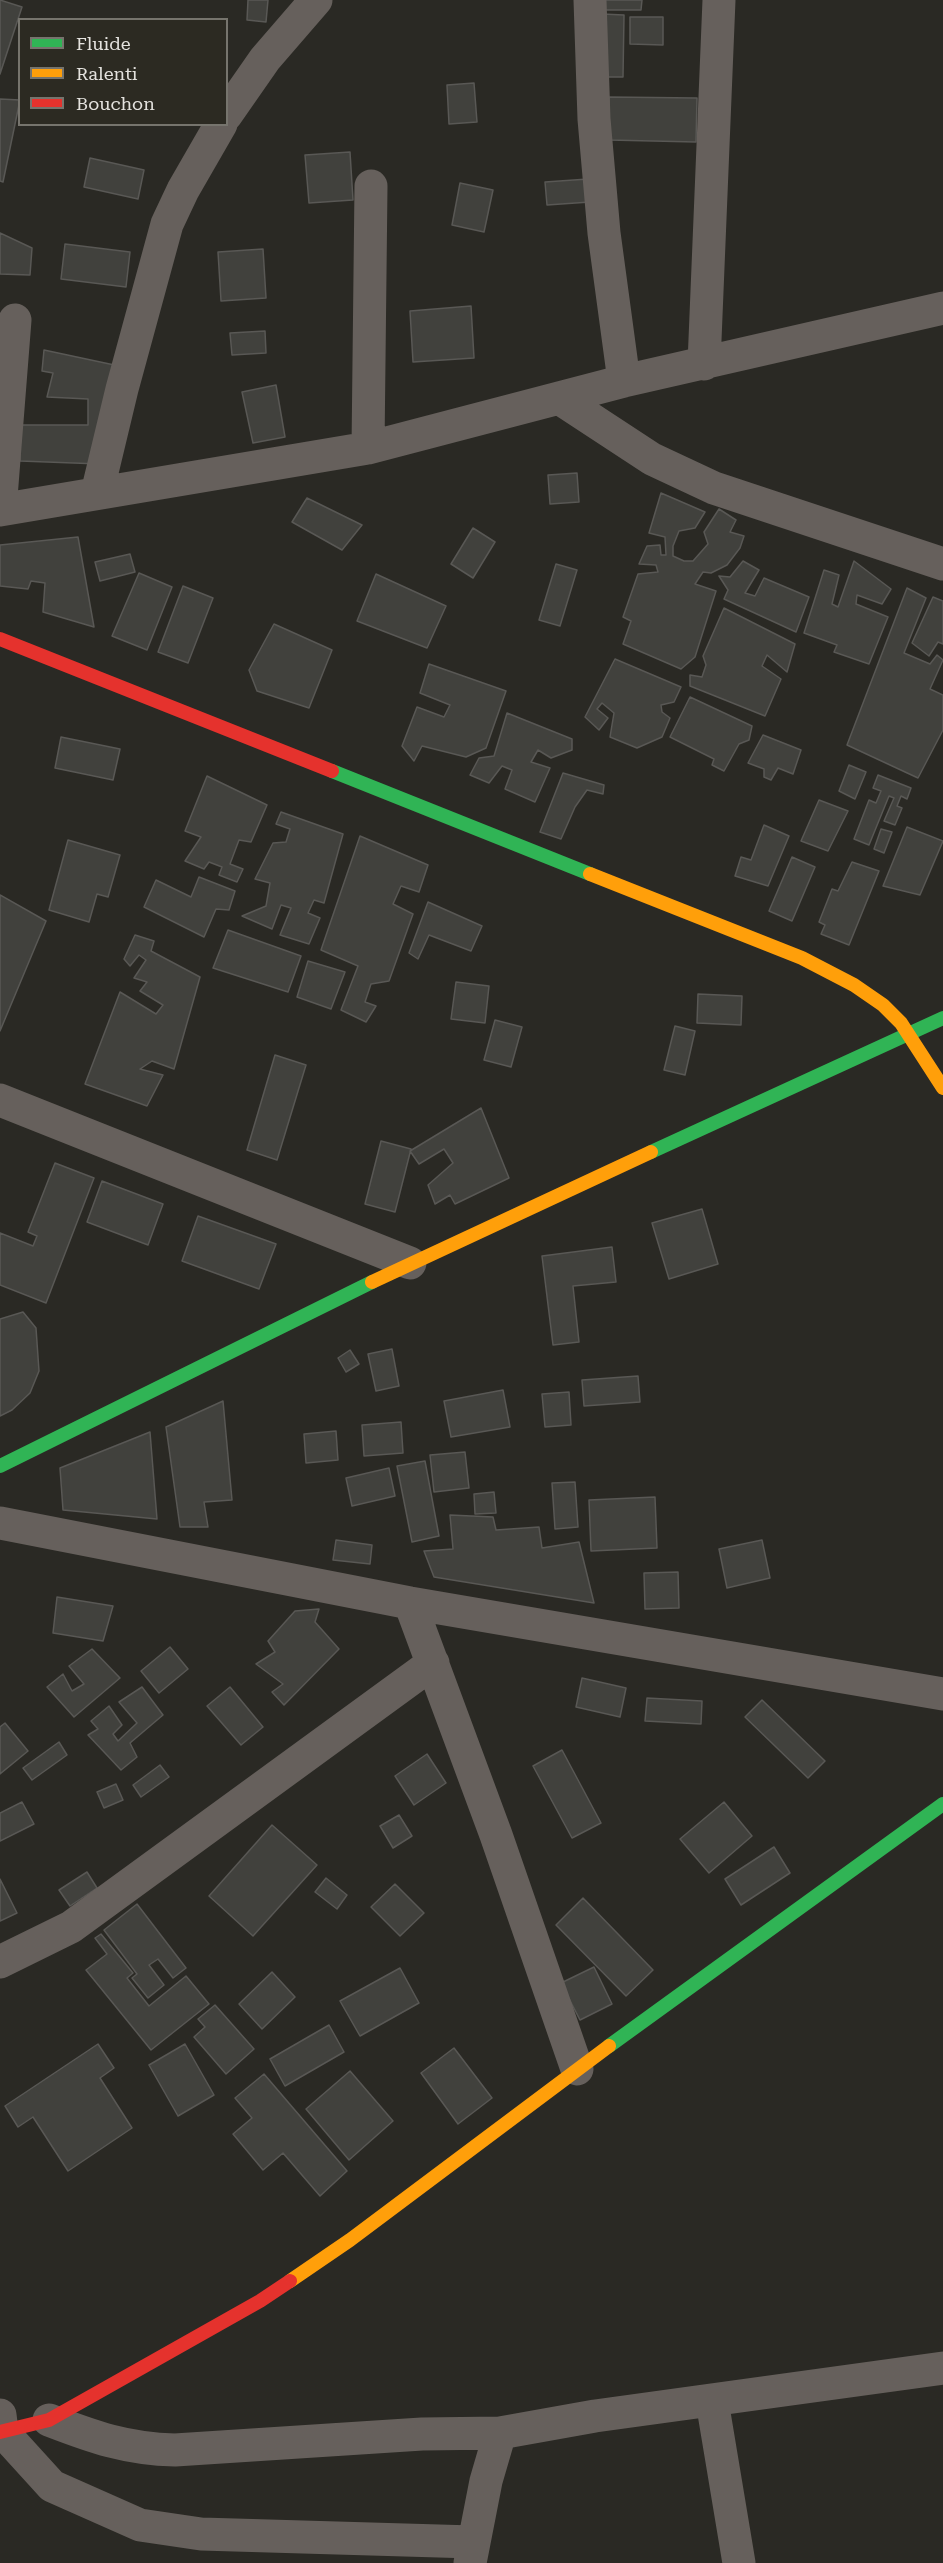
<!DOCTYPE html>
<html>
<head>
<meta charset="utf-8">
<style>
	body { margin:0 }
	#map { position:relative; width:943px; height:2563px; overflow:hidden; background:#2a2924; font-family:"Roboto Serif",serif }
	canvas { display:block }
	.legend { position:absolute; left:18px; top:18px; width:210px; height:108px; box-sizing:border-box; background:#2c2a22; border:2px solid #76746d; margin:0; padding:8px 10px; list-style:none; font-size:18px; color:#e4e2de }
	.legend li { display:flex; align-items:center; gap:12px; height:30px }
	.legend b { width:30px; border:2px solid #76746d }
</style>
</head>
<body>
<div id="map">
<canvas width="943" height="2563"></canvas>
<ul class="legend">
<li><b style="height:8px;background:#30b455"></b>Fluide</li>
<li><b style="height:8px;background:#ff9f0a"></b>Ralenti</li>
<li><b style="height:8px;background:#e5322d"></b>Bouchon</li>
</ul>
</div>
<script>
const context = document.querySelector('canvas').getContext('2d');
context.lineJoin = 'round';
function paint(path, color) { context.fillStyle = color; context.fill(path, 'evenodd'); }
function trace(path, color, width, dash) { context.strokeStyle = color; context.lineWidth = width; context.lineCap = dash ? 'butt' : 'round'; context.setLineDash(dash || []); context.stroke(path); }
const building = new Path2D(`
	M0,0L22,7L0,74Z
	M248,0H268L266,22L247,20Z
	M598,0H642L641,10H598Z
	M602,14L624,15L623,77H600Z
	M630,17H663V45L630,44Z
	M474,83L477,122L449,124L447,85Z
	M609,97L697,98L696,142L609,140Z
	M0,99L20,100L3,182L0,181Z
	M350,152L353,200L309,203L305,155Z
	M90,158L144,170L138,199L84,187Z
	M588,179L590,202L547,205L545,182Z
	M460,183L493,190L484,232L452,225Z
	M0,233L32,248L30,275L0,274Z
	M65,244L130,252L126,287L61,279Z
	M263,249L266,298L221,301L218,252Z
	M471,306L474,358L413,362L410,311Z
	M265,331L266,353L232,355L230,333Z
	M44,350L119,366L100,464L20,461V425H88V399L47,397L53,373L42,371Z
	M276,385L285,437L253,443L242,392Z
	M577,473L579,502L550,504L548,475Z
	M661,493L705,512L695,528L679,531L673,546V556L684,561H693L708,544L704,532L719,509L736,520L730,532L744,536L740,548L727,565L711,573L703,572L695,584L716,591L695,657L681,669L623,644L631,621L623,617L638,574L658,572L656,565L639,564L647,546L660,545L661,555H666L665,537L649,533Z
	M307,498L362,525L342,550L292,522Z
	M473,528L495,542L473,578L451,564Z
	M78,537L94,627L43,612L45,583L31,581L28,589L0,586V545Z
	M130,554L135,572L100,581L95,562Z
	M743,561L759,570L745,593L755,596L764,578L809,597L796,632L724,599L728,590L719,576L730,577Z
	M854,561L891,589L882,604L857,595L856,604L888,617L869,664L834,652L837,645L804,633L824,570L839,575L832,604L838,607Z
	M556,564L577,570L560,626L539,620Z
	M139,573L172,587L147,650L112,636Z
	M376,574L446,606L427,648L357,621Z
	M183,586L213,598L188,663L158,652Z
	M907,588L926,598L904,653L930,664L937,655L943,660L930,689L943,695V730L918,778L847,745Z
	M933,597L943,601V644L938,642L929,656L912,643Z
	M724,608L795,644L787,672L767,655L762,666L781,679L765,716L690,686V675L702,677L706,665L703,656Z
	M274,624L332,650L309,708L257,691L249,670Z
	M615,659L681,687L674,702L661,705L662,712L670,718L662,737L637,748L610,737L614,713L602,703L597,709L608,718L599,730L585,717Z
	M429,664L506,691L486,748L466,757L422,746L414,761L402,746L417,707L444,717L450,705L420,693Z
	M690,697L752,726L749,740L739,744L724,771L712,765L714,759L670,737Z
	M507,713L572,739V750L551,758L538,750L531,762L550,768L535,802L505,789L512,770L502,766L489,783L470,775L479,758L494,756Z
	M763,735L801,750L793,774L778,768L771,780L764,777V769L748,763Z
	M61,737L120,749L113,780L55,768Z
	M849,765L866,772L855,799L839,791Z
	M563,773L604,785L603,794L587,790L575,807L561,839L540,832Z
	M878,775L911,788L907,799L901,796L897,806L902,808L895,825L884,821L894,798L889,796L869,845L854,839L869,800L876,803L881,791L873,788Z
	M207,776L267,805L251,842L239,840L230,864L243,869L237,882L219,875L222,867L209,862L204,869L185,861L201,837L185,831Z
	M819,800L848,811L828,851L801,841Z
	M281,812L343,834L324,903L314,900L308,913L320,918L309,944L280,935L291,908L281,905L272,929L242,916L266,906L270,883L255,879L273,843L286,842L290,829L276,824Z
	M764,825L789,836L768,886L735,876L741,857L751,860Z
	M907,827L943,841L920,895L883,886Z
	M881,829L892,832L884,853L874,849Z
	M360,836L428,865L419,892L401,886L393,904L413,914L389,981L371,984L365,1002L376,1006L366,1022L341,1010L358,966L321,950Z
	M68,840L120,855L108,897L97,894L89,922L49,910Z
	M792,857L815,867L792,921L769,911Z
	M852,862L879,871L849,945L821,934L825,925L819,922L832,889L838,891Z
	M199,877L235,891L229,910L216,909L204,937L144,907L156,880L191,897Z
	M0,895L46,921L0,1031Z
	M428,902L482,926L471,951L429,935L418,959L409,953Z
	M228,930L301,956L288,992L213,968Z
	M135,935L154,941L151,951L200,977L174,1069L152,1061L140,1069L163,1075L147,1106L85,1084L120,992L156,1014L163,1005L140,991L147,982L134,978L146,960L139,955L130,966L124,959Z
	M308,961L345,972L331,1009L297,997Z
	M456,982L489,986L485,1023L451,1019Z
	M698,994L742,996L741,1025L697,1023Z
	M495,1020L522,1027L511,1067L484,1060Z
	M675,1026L695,1031L685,1075L664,1070Z
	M275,1055L306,1065L277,1160L247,1150Z
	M481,1108L509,1178L455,1204L450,1195L435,1204L428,1185L453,1163L444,1149L419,1164L410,1151Z
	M381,1141L411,1149L395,1212L365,1204Z
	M55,1163L94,1178L46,1303L0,1285V1233L33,1246L37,1236L28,1232Z
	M102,1181L163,1204L148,1245L87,1222Z
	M702,1209L718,1264L669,1279L652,1223Z
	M198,1216L276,1244L259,1289L182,1261Z
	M612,1247L616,1282L573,1286L579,1342L553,1345L542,1256Z
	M23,1312L36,1328L39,1371L30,1393L12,1410L0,1416V1319Z
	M392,1349L399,1386L376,1391L368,1354Z
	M350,1350L359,1364L346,1372L338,1358Z
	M638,1376L640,1402L584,1406L582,1380Z
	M503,1390L510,1427L451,1437L444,1401Z
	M569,1392L571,1425L545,1427L542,1394Z
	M223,1401L232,1500L204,1502L208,1527H180L166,1427Z
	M401,1422L403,1453L364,1456L362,1425Z
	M336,1431L338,1460L306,1463L304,1434Z
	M150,1432L157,1519L63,1510L60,1468Z
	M465,1452L469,1488L434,1492L430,1455Z
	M425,1461L439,1536L412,1542L397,1466Z
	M389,1468L395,1496L352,1506L346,1478Z
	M575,1482L578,1527L555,1529L552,1483Z
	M494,1492L496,1513L475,1514L474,1494Z
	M655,1497L657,1548L591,1551L589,1500Z
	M450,1515L493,1517L496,1530L539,1527L542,1548L579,1542L594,1603L434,1577L424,1551L453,1549Z
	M336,1540L372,1545L370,1564L333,1560Z
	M762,1540L770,1578L727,1588L719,1549Z
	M678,1572L679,1608L645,1609L644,1573Z
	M57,1597L113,1606L103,1641L53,1633Z
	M319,1609L315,1622L339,1649L284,1705L272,1692L283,1684L256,1664L275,1652L268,1641L295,1611Z
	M170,1647L188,1669L159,1693L141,1671Z
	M92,1649L120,1678L74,1717L47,1687L63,1674L72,1691L84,1684L69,1666Z
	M582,1678L626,1688L620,1717L576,1707Z
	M142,1687L163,1715L130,1743L137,1757L121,1770L88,1735L98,1729L91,1721L109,1706L122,1725L113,1734L118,1741L137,1723L119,1702Z
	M230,1687L263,1727L241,1745L207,1706Z
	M647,1698L702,1701L701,1724L645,1721Z
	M762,1700L825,1761L808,1778L745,1717Z
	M5,1723L28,1751L0,1774V1727Z
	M59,1742L67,1755L32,1780L23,1768Z
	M562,1750L601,1823L572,1838L533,1766Z
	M427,1754L446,1783L414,1805L395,1776Z
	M160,1765L169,1777L141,1797L133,1785Z
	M116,1784L123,1800L104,1808L97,1792Z
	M22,1802L34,1824L0,1841V1813Z
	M724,1802L752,1836L709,1873L680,1839Z
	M399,1815L412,1836L393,1848L380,1826Z
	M272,1825L317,1865L253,1936L209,1896Z
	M774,1847L790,1873L741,1905L725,1879Z
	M87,1872L97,1888L70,1906L59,1890Z
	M326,1878L347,1895L337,1909L315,1892Z
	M0,1879L17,1913L0,1921Z
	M395,1884L424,1913L400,1936L371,1907Z
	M583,1898L653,1970L626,1996L556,1925Z
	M137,1904L186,1968L173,1978L158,1959L149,1965L164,1985L148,1998L132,1978L137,1974L104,1930Z
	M101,1934L133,1973L127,1978L149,2006L186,1976L209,2004L151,2050L86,1970L107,1954L95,1938Z
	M594,1967L612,2004L580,2020L561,1983Z
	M400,1968L419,2003L360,2036L340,2001Z
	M272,1972L295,1997L262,2029L239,2004Z
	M215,2005L254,2049L226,2074L194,2037L205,2027L198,2019Z
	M329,2025L344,2052L285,2086L270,2059Z
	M98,2044L114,2068L100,2078L132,2128L68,2171L33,2117L18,2127L5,2106Z
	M185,2044L214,2095L178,2116L149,2065Z
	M454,2048L492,2098L458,2124L421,2073Z
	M350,2071L393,2121L349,2160L306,2109Z
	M264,2074L347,2171L320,2196L283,2153L263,2170L233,2134L252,2118L235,2098Z`);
paint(building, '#41413d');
trace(building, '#595855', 1.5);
trace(new Path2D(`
	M590,0L594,119L604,233L624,381
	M226,115L265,59L316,0
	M704,364L719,0
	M559,398L652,459L714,488L943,564
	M368,448L371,186
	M97,493L122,389L167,224L183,190L221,124
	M0,510L368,448L624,381L943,308
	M0,510L15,320
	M0,1100L410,1263
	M0,1523L410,1603L943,1694
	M410,1603L496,1835L577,2069
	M0,1962L71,1927L433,1663
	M712,2401L739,2563
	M0,2415L2,2431L52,2486L140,2525L201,2534L473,2542
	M49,2420C93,2437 127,2449 175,2450L422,2434L500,2433
	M470,2563L486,2481L500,2433L595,2416L943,2368`), '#66605c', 33);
trace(new Path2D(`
	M332,771L590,874
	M651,1152L943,1018
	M0,1466L372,1282
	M609,2046L943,1804`), '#30b455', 14);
trace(new Path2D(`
	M590,874L802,958L854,985L883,1005L901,1023L943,1088
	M372,1282L651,1152
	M290,2281L350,2240L609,2046`), '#ff9f0a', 14);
trace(new Path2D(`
	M0,639L332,771
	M0,2432L49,2420L260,2301L290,2281`), '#e5322d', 14);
</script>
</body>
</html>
